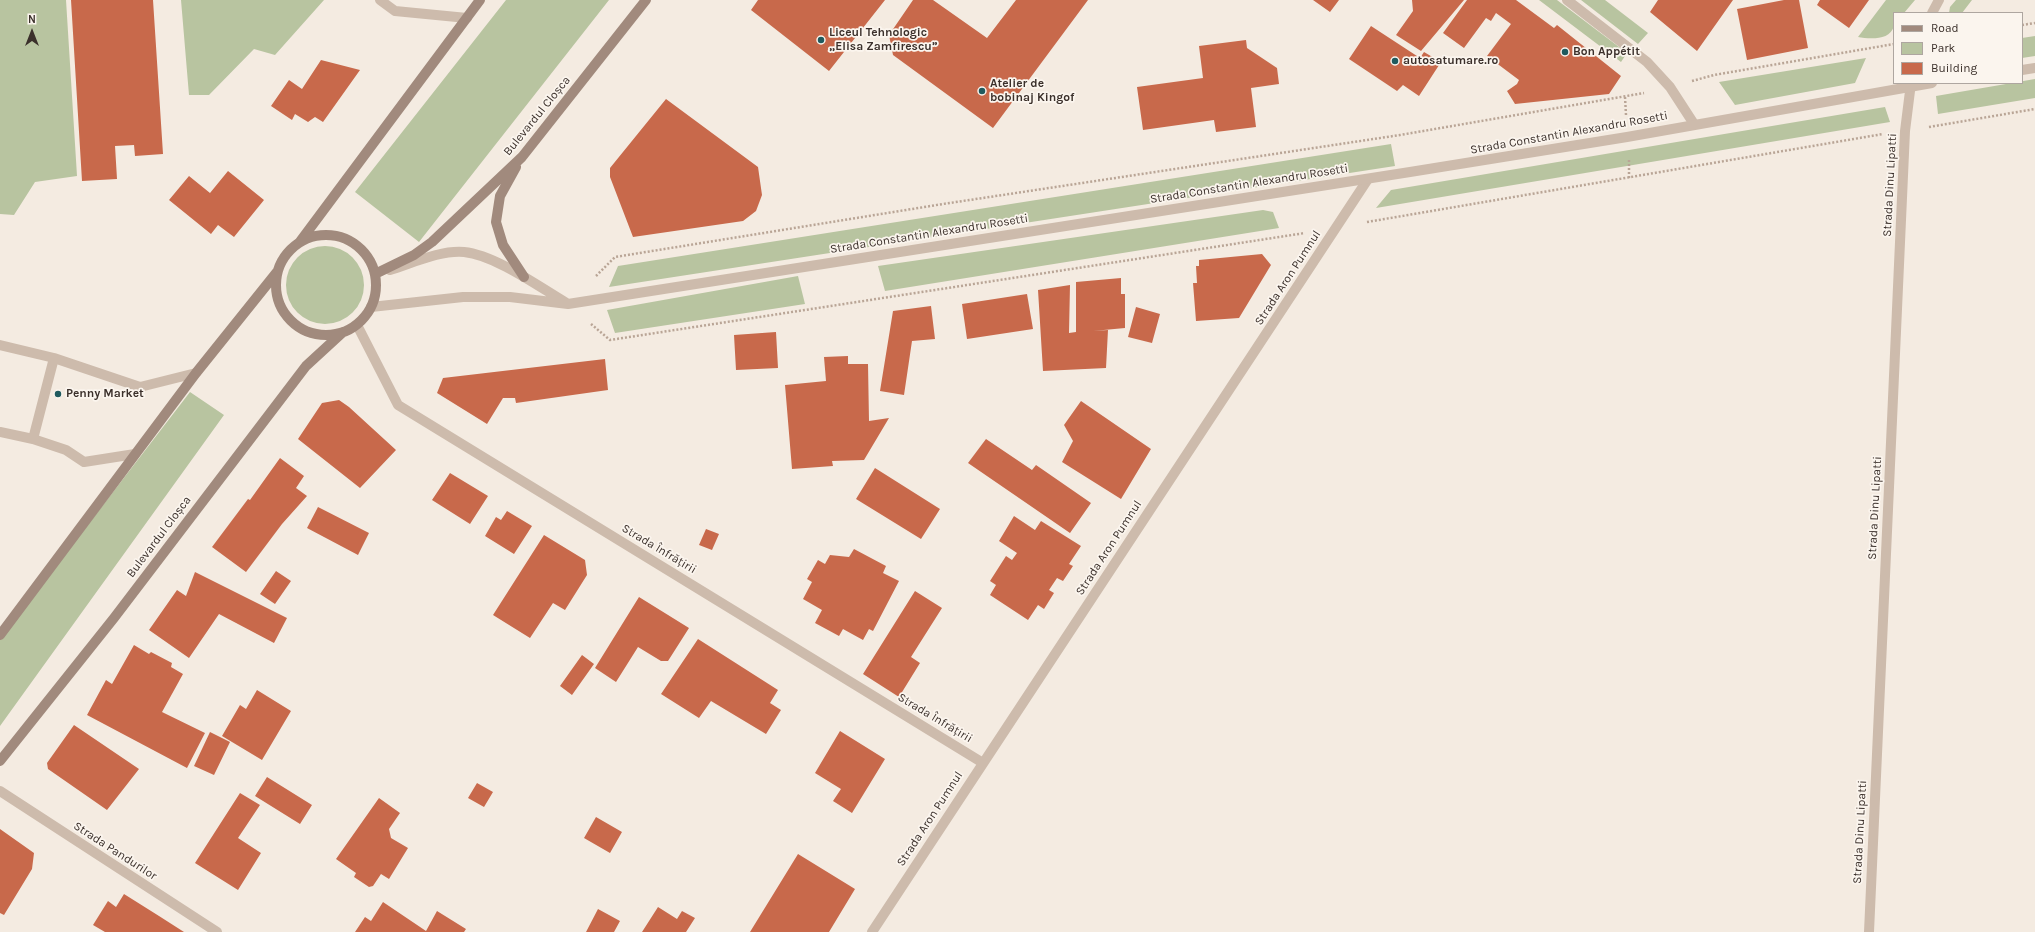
<!DOCTYPE html>
<html>
<head>
<meta charset="utf-8">
<style>
	body { margin:0 }
	#map { position:relative; width:2035px; height:932px; overflow:hidden; background:#f4ebe1; font-family:Karla,sans-serif }
	canvas { display:block }
	.legend { position:absolute; left:1893px; top:12px; width:130px; height:72px; box-sizing:border-box; background:#fbf5ee; border:1px solid #aea6a0; margin:0; padding:5px 7px; list-style:none; font-size:12px; color:#3b302b }
	.legend li { display:flex; align-items:center; gap:8px; height:20px }
	.legend b { width:20px; border:1px solid #aea6a0 }
	.north { position:absolute; left:12px; top:12px; width:40px; height:40px; -webkit-text-stroke:3px #fbf5ee; paint-order:stroke; rotate:0deg; font-size:11px; font-weight:700; line-height:16px; text-align:center; color:#3b302b }
	.north::after { content:''; display:block; margin:auto; width:14px; height:18px; background:#3b302b; clip-path:polygon(50% 0,100% 100%,50% 72%,0 100%) }
</style>
</head>
<body>
<div id="map">
<canvas width="2035" height="932"></canvas>
<ul class="legend">
<li><b style="height:5px;background:#a18a7d"></b>Road</li>
<li><b style="height:11px;background:#b8c4a0"></b>Park</li>
<li><b style="height:11px;background:#c8694b"></b>Building</li>
</ul>
<div class="north">N</div>
</div>
<script>
const context = document.querySelector('canvas').getContext('2d');
context.lineJoin = 'round';
function paint(path, color) { context.fillStyle = color; context.fill(path, 'evenodd'); }
function trace(path, color, width, dash) { context.strokeStyle = color; context.lineWidth = width; context.lineCap = dash ? 'butt' : 'round'; context.setLineDash(dash || []); context.stroke(path); }
function label(font, color, halo, rows, align = 'center') {
  context.font = font + ' Karla,sans-serif'; context.lineWidth = 3.5; context.setLineDash([]); context.textBaseline = 'middle'; context.strokeStyle = halo; context.fillStyle = color; for (const [text, x, y, turn = 0] of rows) {
    context.save(); context.translate(x, y); context.rotate((+turn || 0) * Math.PI / 180); context.textAlign = isNaN(turn) ? turn : align; if (halo) context.strokeText(text, 0, 0); context.fillText(text, 0, 0); context.restore();
  }
}
paint(new Path2D(`
	M0,0H66L77,176L35,182L14,215L0,214Z
	M181,0H324L275,55L254,49L209,95H189Z
	M506,0H609L419,242L355,192Z
	M1539,0H1557L1627,53L1621,62Z
	M1581,0H1605L1648,33L1638,44Z
	M1886,0H1915L1904,13H1894C1894,17 1895,22 1894,26C1890,41 1869,39 1858,37Z
	M1956,0H1972L1962,13H1949L1950,7Z
	M2035,36V56L2022,58V38Z
	M1866,58L1855,83L1735,105L1719,82Z
	M2035,79V98L1938,114L1936,96Z
	M1885,107L1890,122L1376,208L1391,190Z
	M1391,144L1395,166L609,287L618,266Z
	M1263,210L1273,212L1279,228L885,291L878,266Z
	M286 285a39 39 0 1 1 78 0a39 39 0 1 1-78 0Z
	M798,276L805,304L615,333L607,310Z
	M190,392L224,415L0,726V639Z`), '#b8c4a0');
paint(new Path2D(`
	M71,0H153L163,154L135,156L134,145L115,146L117,179L82,181Z
	M758,0H885L829,71L751,10Z
	M913,0H933L987,38L1016,0H1088L993,128L893,55L889,35Z
	M1313,0H1339L1330,12Z
	M1412,0H1464L1421,51L1396,35L1413,11Z
	M1467,0H1516L1554,28L1557,25L1621,76L1609,94L1515,104L1507,91L1517,84L1519,80L1487,56L1511,24L1496,13L1491,21L1486,18L1464,48L1443,33Z
	M1658,0H1733L1697,51L1650,12Z
	M1784,0H1799L1808,48L1747,60L1737,9Z
	M1820,0H1869L1849,28L1817,5Z
	M1371,26L1420,58L1424,52L1441,62L1419,96L1403,85L1397,91L1349,59Z
	M1246,40L1247,48L1277,68L1279,84L1251,88L1256,127L1216,132L1214,120L1143,130L1137,87L1203,78L1199,46Z
	M321,60L360,70L323,122L315,117L308,122L295,114L292,120L271,106L289,80L302,89Z
	M666,99L758,167L762,195L756,211L743,221L633,237L610,177V168Z
	M228,171L264,200L234,237L218,225L211,234L169,200L189,176L210,193Z
	M1262,254L1271,265L1239,318L1196,321L1193,283H1197L1196,266H1199V260Z
	M1121,278V294H1125V328L1093,331L1108,330L1106,368L1043,371L1038,290L1070,285L1069,333L1076,332V282Z
	M1027,294L1033,329L967,339L962,304Z
	M931,306L935,339L912,341L904,395L880,391L893,311Z
	M1136,307L1160,314L1152,343L1128,337Z
	M776,332L778,368L736,370L734,335Z
	M848,356V364H868L869,421L889,418L864,460L832,461L833,466L792,469L785,385L826,381L824,357Z
	M605,359L608,390L516,403L515,398H503L487,424L437,393L443,378Z
	M339,400L349,407L396,450L360,488L298,439L322,403Z
	M1081,401L1151,449L1121,499L1062,462L1073,441L1064,425Z
	M986,439L1032,470L1036,465L1091,503L1070,533L968,463Z
	M280,458L304,476L296,488L307,496L282,524L246,572L212,547L248,499L250,500Z
	M875,468L940,509L921,539L856,499Z
	M450,473L488,496L470,524L432,500Z
	M318,507L369,533L358,555L307,528Z
	M507,511L532,526L514,554L485,536L496,517L501,520Z
	M1014,516L1035,530L1041,521L1081,546L1069,564L1073,566L1063,581L1057,578L1049,590L1054,593L1044,609L1038,605L1028,620L990,595L996,585L990,581L1006,556L1012,560L1017,553L999,541Z
	M706,529L719,534L712,550L699,545Z
	M544,535L585,560L587,575L565,610L553,603L530,638L493,615Z
	M854,549L886,566L883,573L899,581L873,631L869,629L863,640L843,629L839,636L815,623L822,610L803,599L812,582L807,579L818,560L825,564L830,555L849,557Z
	M276,571L291,581L275,604L260,594Z
	M195,572L287,618L274,643L219,614L189,658L149,630L177,590L186,596Z
	M915,591L942,608L911,657L920,663L899,697L863,674Z
	M639,597L689,628L668,661H661L638,647L616,682L595,668Z
	M698,639L778,690L770,703L781,710L766,734L711,701L699,718L661,694Z
	M134,645L149,654L151,652L172,663L171,667L183,674L162,712L205,733L187,768L87,715L106,680L112,684Z
	M582,655L594,664L572,695L560,686Z
	M257,690L291,711L262,760L222,736L240,705L246,709Z
	M74,725L139,769L107,810L48,769L47,763Z
	M840,731L885,759L852,813L833,801L841,789L815,773Z
	M210,732L230,742L214,775L194,766Z
	M267,777L312,805L300,824L255,796Z
	M477,783L493,792L484,807L468,798Z
	M240,793L260,805L238,838L261,853L238,890L195,863Z
	M379,798L400,813L389,829L391,838L408,848L389,879L381,874L373,886L369,887L354,877L356,873L336,859Z
	M596,817L622,832L610,853L584,838Z
	M0,829L34,853L32,869L4,915L0,913Z
	M798,854L855,889L829,932H750Z
	M124,894L159,916L184,932H105L93,925L108,901L116,907Z
	M383,902L426,931L437,911L466,929L464,932H355L365,917L371,921Z
	M658,907L677,919L682,911L695,918L686,932H642Z
	M598,909L620,921L614,932H586Z`), '#c8694b');
trace(new Path2D(`
	M2022,25L2035,23
	M1692,81L1714,75L1894,44
	M1625,97L1626,115
	M1929,127L2035,109
	M1629,160V178
	M1367,222L1883,134
	M596,276L615,257L943,204L1400,135L1644,93
	M591,324L610,340L1305,233`), '#b9a596', 2.5, [2, 2]);
trace(new Path2D(`
	M0,345L54,358L140,387L196,373
	M0,432L33,439L66,450L84,462L135,454
	M33,439L54,358`), '#cdbbac', 10);
trace(new Path2D(`
	M380,0L395,11L467,18
	M1567,0L1647,62L1670,87L1694,124
	M1932,13L1939,0
	M357,325L398,405L983,763
	M0,791L217,932
	M872,932L1368,179
	M1869,932L1905,131L1911,83`), '#cdbbac', 10);
trace(new Path2D(`
	M2022,70L2035,68
	M390,270C413,263 440,250 464,252C495,255 538,286 565,302
	M371,307L463,297H510L568,304L1410,172L1627,137L1932,83`), '#cdbbac', 10);
trace(new Path2D(`
	M516,167L500,196L496,222L503,245L524,277
	M276 285a50 50 0 1 1 100 0a50 50 0 1 1-100 0Z
	M299,243L480,0
	M375,274L414,255L432,242L522,157L646,0
	M0,635L196,373L277,272
	M0,761L114,618L306,366L343,332`), '#a18a7d', 10);
for (const [x, y, r, color] of [
	[821,40,4,"#1f5a5e"],
	[1565,52,4,"#1f5a5e"],
	[1395,61,4,"#1f5a5e"],
	[982,91,4,"#1f5a5e"],
	[58,394,4,"#1f5a5e"]
]) { const dot = new Path2D(); dot.arc(x, y, r, 0, 2 * Math.PI); context.fillStyle = color; context.fill(dot); trace(dot, '#fbf5ee', 1.5); }
label('bold 12px', '#3b302b', '#fbf5ee', [
	["Liceul Tehnologic",829,33],
	["„Elisa Zamfirescu”",829,47],
	["Bon Appétit",1573,52],
	["autosatumare.ro",1403,61],
	["Atelier de",990,84],
	["bobinaj Kingof",990,98],
	["Penny Market",66,394]
], 'left');
label('12px', '#3b302b', '#fbf5ee', [
	["Bulevardul Cloșca",537,116,-51],
	["Strada Constantin Alexandru Rosetti",1569,133,-10],
	["Strada Constantin Alexandru Rosetti",1249,184,-9],
	["Strada Dinu Lipatti",1890,185,-87],
	["Strada Constantin Alexandru Rosetti",929,234,-9],
	["Strada Aron Pumnul",1288,278,-57],
	["Strada Dinu Lipatti",1875,508,-87],
	["Bulevardul Cloșca",159,537,-53],
	["Strada Aron Pumnul",1109,548,-57],
	["Strada Înfrățirii",659,549,31],
	["Strada Înfrățirii",935,718,31],
	["Strada Aron Pumnul",930,819,-57],
	["Strada Dinu Lipatti",1860,832,-87],
	["Strada Pandurilor",115,851,33]
]);
</script>
</body>
</html>
